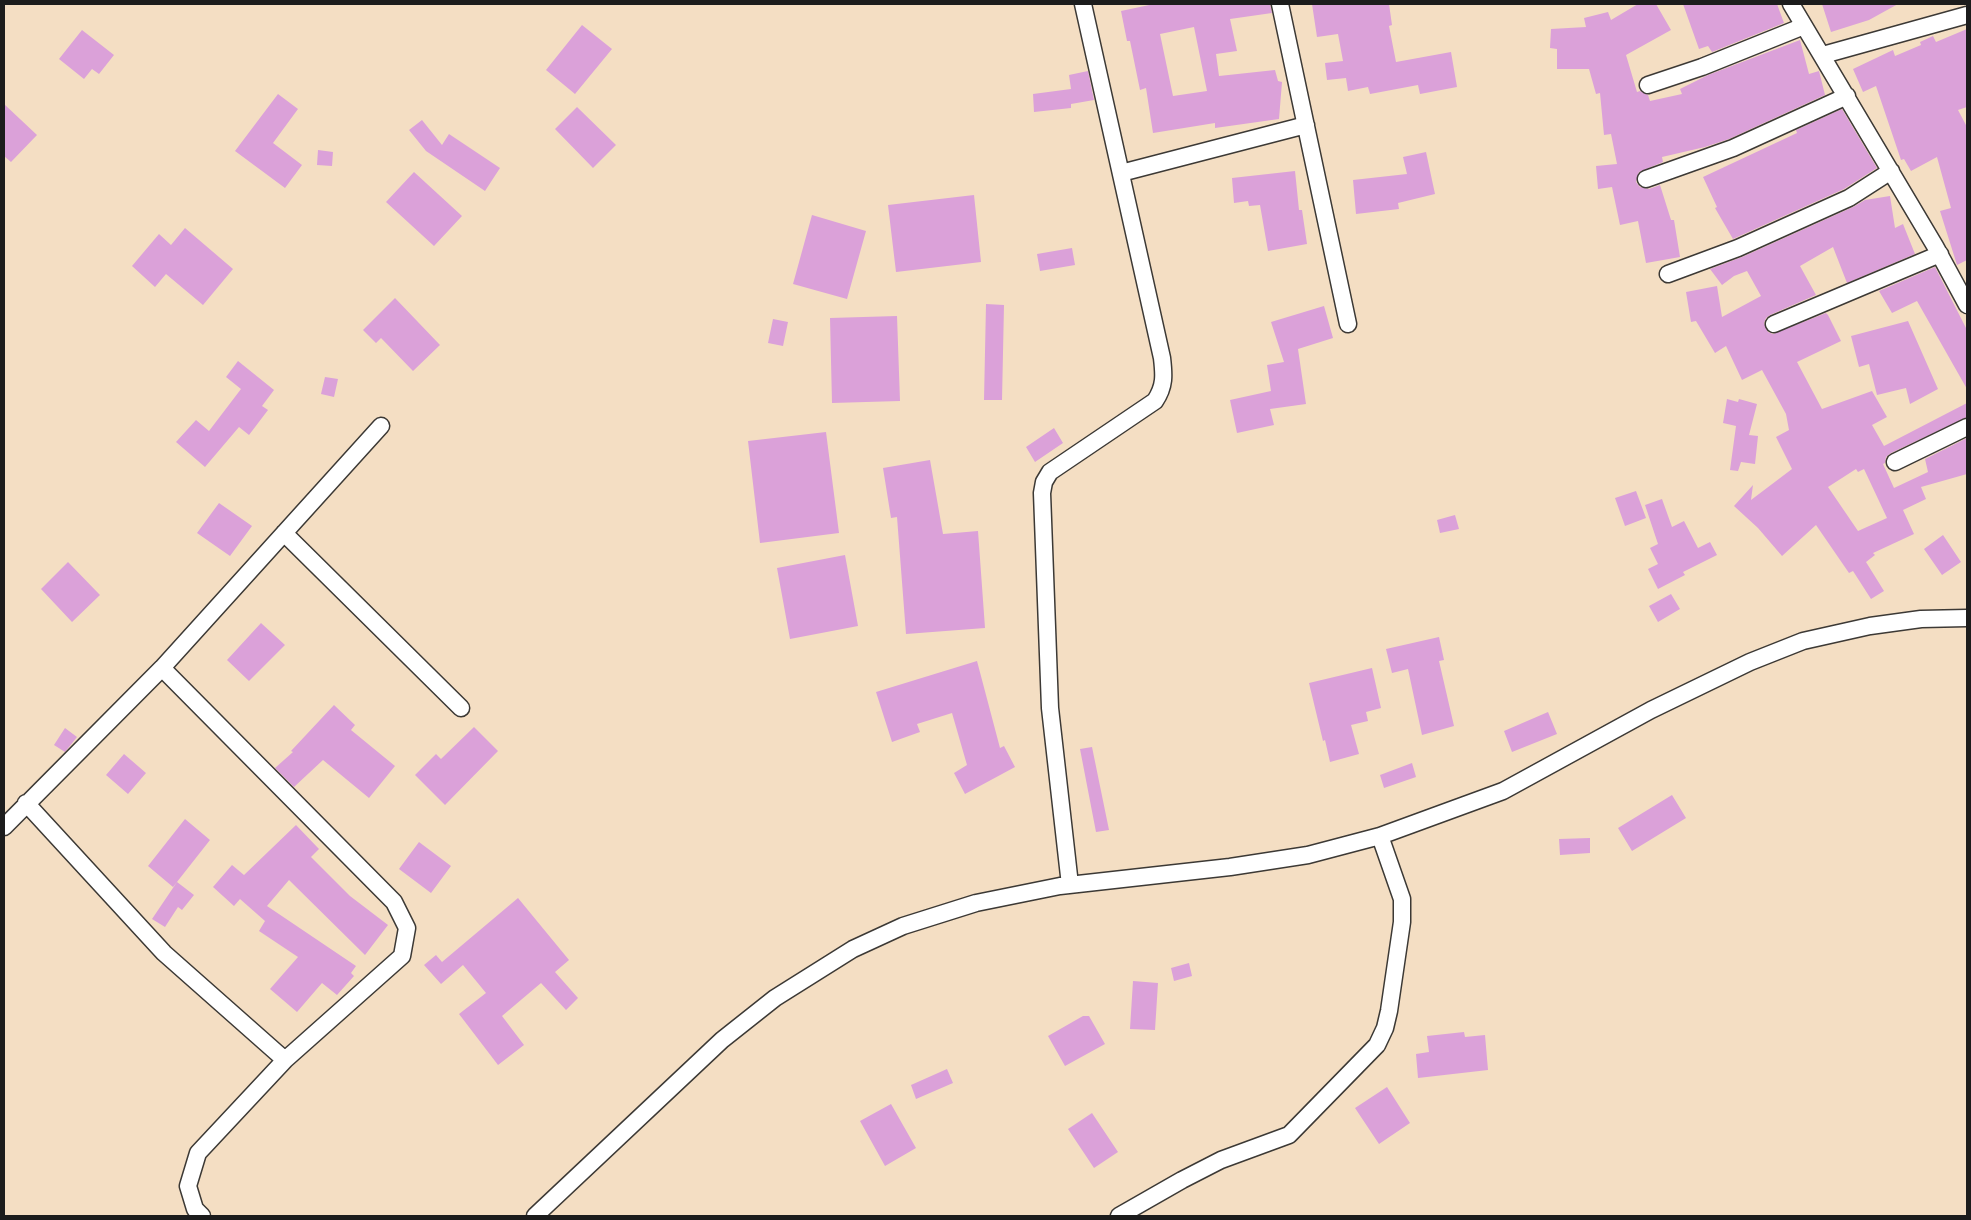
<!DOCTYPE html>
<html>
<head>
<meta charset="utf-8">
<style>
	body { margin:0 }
	#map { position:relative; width:1971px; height:1220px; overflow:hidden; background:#f4dec3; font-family:"IM FELL English",serif }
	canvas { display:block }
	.frame { position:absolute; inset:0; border:5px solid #1c1c1c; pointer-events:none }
</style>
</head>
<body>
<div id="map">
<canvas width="1971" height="1220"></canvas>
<div class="frame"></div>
</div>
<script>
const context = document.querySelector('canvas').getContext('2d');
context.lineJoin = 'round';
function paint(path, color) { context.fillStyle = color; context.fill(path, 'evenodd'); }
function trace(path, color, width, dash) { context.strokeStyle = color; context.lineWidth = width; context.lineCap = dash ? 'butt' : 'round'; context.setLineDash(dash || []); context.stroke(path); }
paint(new Path2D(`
	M1154,4H1270L1272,13L1230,19L1237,51L1216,54L1219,76L1275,70L1278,81L1282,82L1279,119L1215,128V123L1153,133L1146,88L1140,90L1130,41H1127L1121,11ZM1194,27L1207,91L1173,96L1160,34Z
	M1312,4H1389L1392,25L1389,26L1396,62L1451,52L1457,87L1420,94L1418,85L1370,94L1368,87L1348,91L1346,78L1327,80L1325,63L1343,61L1338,34L1317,37Z
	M1638,4H1656L1671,30L1626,55L1637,92L1640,91L1648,95L1650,101L1682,94L1680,89L1708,75L1800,40L1809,74L1819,71L1825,95L1729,139L1705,147L1662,157L1663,162L1639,172L1636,182L1640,187L1649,189L1660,185L1671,220H1674L1680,257L1646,263L1638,221L1620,225L1612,187L1598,189L1596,166L1617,164L1611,134L1604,135L1600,93L1596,94L1589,69H1557V49L1550,48L1551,29L1586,27L1584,18L1608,12L1611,20Z
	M1683,4H1777L1784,23L1712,52L1708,46L1699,49Z
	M1822,4H1898L1869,20L1831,32Z
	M582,25L612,49L575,94L546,70Z
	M1967,29V107L1958,110L1967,127V260L1957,265L1940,211L1951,208L1937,157L1911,171L1904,159L1901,160L1876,86L1863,92L1853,69L1893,50L1895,56L1921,45L1920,42L1933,36L1936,42Z
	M82,30L114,55L99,74L92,69L84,79L59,59Z
	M1088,71L1094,100L1071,104V108L1034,112L1033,94L1071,89L1069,75Z
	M278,94L298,109L273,143L302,165L285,188L235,151Z
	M4,104L37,135L11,162L4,156Z
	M577,107L616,145L593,168L555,129Z
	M1842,109L1877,168L1844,189L1733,239L1715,208L1717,207L1703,177L1797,133L1796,130Z
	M422,120L442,145L449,134L500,168L485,191L426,151L409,130Z
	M318,150L333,152L332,166L317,165Z
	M1426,152L1435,194L1398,203L1399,209L1356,214L1353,180L1407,174L1403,157Z
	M1295,171L1299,210H1302L1307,244L1268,251L1260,205L1249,206L1248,201L1234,203L1232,178Z
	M414,172L462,216L434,246L386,202Z
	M974,195L981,262L896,272L888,205Z
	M1890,196L1895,228L1903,224L1915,254L1847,283L1833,247L1800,266L1816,295L1770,315L1766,318L1764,323L1768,332L1773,334L1826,313L1828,315L1841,341L1797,362L1822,409L1872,391L1887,417L1872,425L1884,446L1967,403V417L1891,453L1886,457L1885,463L1883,464L1894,488L1928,472L1925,459L1967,438V474L1921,487L1926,499L1903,510L1914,534L1873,553L1875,555L1866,562L1884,591L1871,599L1853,571L1849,573L1816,525L1782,556L1758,528L1734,506L1753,485L1751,500L1792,469L1776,437L1789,430L1786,414L1762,370L1742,380L1726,346L1715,353L1696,321L1691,322L1686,292L1717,286L1722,317L1761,296L1747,271L1734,276L1722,285L1710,269L1742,257L1853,207L1865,200ZM1856,469L1858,472L1864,469L1887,518L1858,531L1828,487Z
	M812,215L866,231L847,299L793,284Z
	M185,228L233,269L203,305L166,274L155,287L132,266L159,234L171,245Z
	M1072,248L1075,265L1040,271L1037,254Z
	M1935,267L1967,330V389L1917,301L1892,313L1879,291Z
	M395,298L440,345L413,371L381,338L376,343L363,330Z
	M986,304L1004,305L1002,400H984Z
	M1324,306L1333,338L1298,349L1306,404L1270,409L1274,425L1237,433L1230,400L1271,391L1267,365L1284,362L1271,322Z
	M897,316L900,401L832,403L830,318Z
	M773,319L788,322L783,346L768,343Z
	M1908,321L1938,389L1910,404L1906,388L1877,395L1869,364L1859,367L1851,336Z
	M238,361L274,390L262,406L268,410L249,435L239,427L205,467L176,442L196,420L209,431L241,389L226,377Z
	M325,377L338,379L334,397L321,394Z
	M1727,399L1738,402L1739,399L1757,404L1749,435L1758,436L1755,464L1741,462L1738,471L1730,470L1736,426L1723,423Z
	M1054,428L1063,443L1035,462L1026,447Z
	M826,432L839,533L760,543L748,441Z
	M930,460L943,534L978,531L985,628L906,634L897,517L891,518L883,468Z
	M1636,491L1646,518L1625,526L1615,498Z
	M1662,499L1672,527L1684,521L1698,548L1710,542L1717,555L1683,572L1685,575L1658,589L1648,569L1658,564L1650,548L1658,544L1645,505Z
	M219,503L252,526L230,556L197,533Z
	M1455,515L1459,529L1440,533L1437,520Z
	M1943,535L1961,562L1942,575L1924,549Z
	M845,555L858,626L790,639L777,568Z
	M68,562L100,595L72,622L41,589Z
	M1671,594L1680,609L1658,622L1649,606Z
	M261,623L285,645L249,681L227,660Z
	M1439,637L1444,660L1439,661L1454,726L1422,735L1408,669L1392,673L1386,649Z
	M977,661L1000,748L1004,746L1015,767L965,794L954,773L967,765L952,713L917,724L920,732L892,742L876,692Z
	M1372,668L1381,708L1366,712L1368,721L1351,725L1359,754L1330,762L1325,740L1323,741L1309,683Z
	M334,705L355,725L351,730L395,766L369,798L323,760L294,787L275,768L293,752L291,751Z
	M1548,712L1557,734L1512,752L1504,731Z
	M474,727L498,751L445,805L415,775L436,754L441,759Z
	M65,728L77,737L65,752L54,745Z
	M1092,747L1109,830L1096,832L1080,749Z
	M124,754L146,773L128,794L106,775Z
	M1412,763L1416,777L1384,788L1380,775Z
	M1672,795L1686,818L1632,851L1618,828Z
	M185,819L210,840L173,887L148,866Z
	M296,825L319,849L311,857L350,896L388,925L365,955L289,880L267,906L356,966L351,973L354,976L337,995L322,983L297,1012L270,989L298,957L259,931L265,921L240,899L234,906L213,887L232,865L244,875Z
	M1590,838V853L1560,855L1559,839Z
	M419,842L451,866L431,893L399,869Z
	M177,882L194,895L182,910L178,907L165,927L152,919Z
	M518,898L569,960L555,972L578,998L566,1010L541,983L502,1016L524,1045L498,1065L459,1014L486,993L463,965L441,984L424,965L436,955L442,962Z
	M1189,963L1192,976L1174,981L1171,968Z
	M1133,981L1158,983L1155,1030L1130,1029Z
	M1083,1016H1089L1105,1044L1065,1066L1048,1036Z
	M1464,1032L1465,1037L1485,1035L1488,1070L1418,1078L1416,1054L1429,1052L1427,1036Z
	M947,1069L953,1083L916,1099L911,1085Z
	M1387,1087L1410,1123L1379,1144L1355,1108Z
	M891,1104L916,1148L885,1166L860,1121Z
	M1092,1113L1118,1152L1094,1168L1068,1129Z`), '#dba1d9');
const street = new Path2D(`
	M1280,4L1348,324
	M1791,4L1935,246L1967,305
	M1823,55L1967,15
	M1648,85L1702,67L1804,26
	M1121,173L1306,125
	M1646,179L1733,148L1847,96
	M1668,274L1738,248L1849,198L1891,171
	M1774,324L1940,254
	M1895,462L1967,427
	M284,533L461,708
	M162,668L394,902L407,928L402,956L285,1060L198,1153L188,1186L195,1209L202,1216
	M26,803L164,953L285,1060
	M4,827L162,668L381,426
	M1070,885L1050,708L1042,493L1044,482L1050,472L1155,401C1165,386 1164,375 1162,358L1083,4
	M535,1216L722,1040L775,998L853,949L903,926L976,903L1060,886L1230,867L1308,855L1380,836L1503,791L1651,710L1750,662L1803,641L1870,626L1921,619L1967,618
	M1119,1216L1182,1180L1221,1160L1289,1135L1377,1045L1385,1028L1389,1011L1402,922V899L1380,836`);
trace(street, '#3c3935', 19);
trace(street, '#fff', 16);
</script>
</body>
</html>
